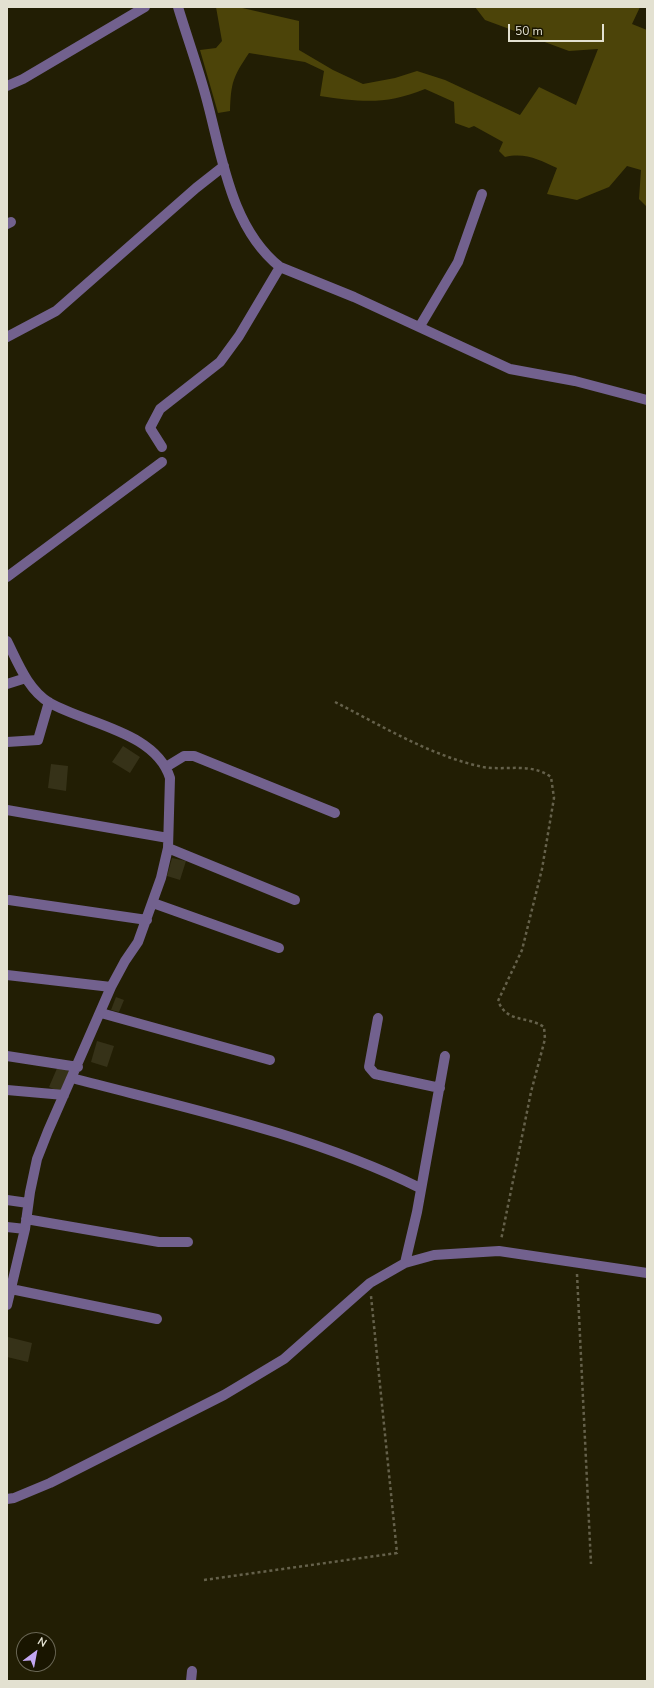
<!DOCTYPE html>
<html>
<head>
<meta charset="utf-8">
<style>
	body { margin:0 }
	#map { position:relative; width:654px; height:1688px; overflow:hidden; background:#221e04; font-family:"Nunito Sans",sans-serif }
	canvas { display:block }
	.frame { position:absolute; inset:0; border:8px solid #e3e1d1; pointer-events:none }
	.north { position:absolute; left:16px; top:1632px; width:40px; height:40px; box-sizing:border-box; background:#191500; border:1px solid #6a6754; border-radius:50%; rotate:32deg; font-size:11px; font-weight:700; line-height:16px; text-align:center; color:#e3e1d1 }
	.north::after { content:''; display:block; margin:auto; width:14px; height:18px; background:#c3a7f2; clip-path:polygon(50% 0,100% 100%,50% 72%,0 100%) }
	.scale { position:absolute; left:508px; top:24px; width:96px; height:18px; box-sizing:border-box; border:2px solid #e3e1d1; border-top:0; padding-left:5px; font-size:12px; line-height:14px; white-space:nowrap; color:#e3e1d1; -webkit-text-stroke:3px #191500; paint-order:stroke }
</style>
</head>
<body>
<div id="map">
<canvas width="654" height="1688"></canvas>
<div class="frame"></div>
<div class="north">N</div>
<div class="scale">50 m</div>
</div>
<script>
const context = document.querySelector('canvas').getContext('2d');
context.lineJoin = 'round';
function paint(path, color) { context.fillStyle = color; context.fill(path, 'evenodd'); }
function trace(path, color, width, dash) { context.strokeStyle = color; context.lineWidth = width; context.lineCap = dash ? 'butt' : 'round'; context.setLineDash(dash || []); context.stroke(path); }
paint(new Path2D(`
	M216,7H238L299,21V50L333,70L363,84L395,78L417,71L445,80L520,115L539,87L576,105L598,49L569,51L485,20L475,7H640L632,24L647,30V207L639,199L641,170L627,166L609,187L577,200L547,194L557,168C540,160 525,152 505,157L499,151L503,142L474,126L469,128L455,123L454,102L425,89C386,105 361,102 320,96L324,71L305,62L249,53C233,77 231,82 230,111L218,113L200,50L216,48L222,41Z`), '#4c4409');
paint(new Path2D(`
	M123,746L140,757L130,773L112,762Z
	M51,764L68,766L66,791L48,788Z
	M172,858L186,861L180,880L167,876Z
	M116,997L124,1000L119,1012L111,1010Z
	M97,1041L114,1046L107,1067L91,1062Z
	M58,1066L71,1072L62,1093L49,1087Z
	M8,1337L32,1343L28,1362L7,1357Z`), '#363218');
trace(new Path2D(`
	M335,702C382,726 431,756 483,767C506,771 530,762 551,777L554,798L542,869L522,950L498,1001C508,1024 526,1015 544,1027L545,1039L531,1092L501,1240
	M577,1274L591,1564
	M204,1580L397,1553L371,1296`), '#65614b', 2.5, [3, 3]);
trace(new Path2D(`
	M178,7C187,37 198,67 206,97C222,155 230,227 280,267L354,297L510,369L575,381L647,400
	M7,86L23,79L145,7
	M7,224L11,222
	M420,326L458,262L482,194
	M7,337L56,311L196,188L224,166
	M162,447L150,428L160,409L220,362L239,336L280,267
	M7,577L162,462
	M7,641C18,663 28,690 50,703C87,724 156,732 170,778L168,848L161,878L138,942L125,961L111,987L48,1131L37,1159L30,1192L25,1229L7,1305
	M7,684L26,678
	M7,742L38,740L49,702
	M166,767L184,756H194L335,813
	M7,810L168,838
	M168,848L295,900
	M9,900L147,920
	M153,903L279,948
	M7,975L111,987
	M101,1013L270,1060
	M378,1018L369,1067L375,1074L440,1088
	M7,1056L78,1067
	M72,1078C190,1109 310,1134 420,1188
	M7,1090L64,1095
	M7,1200L28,1203
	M26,1219L159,1242H188
	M7,1227L25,1229
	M405,1263L417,1212L445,1056
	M11,1289L157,1319
	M7,1499L14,1498L50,1483L224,1395L284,1359L370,1283L405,1263L434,1255L499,1251L647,1273
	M191,1681L192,1671`), '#72618e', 10);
</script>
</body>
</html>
